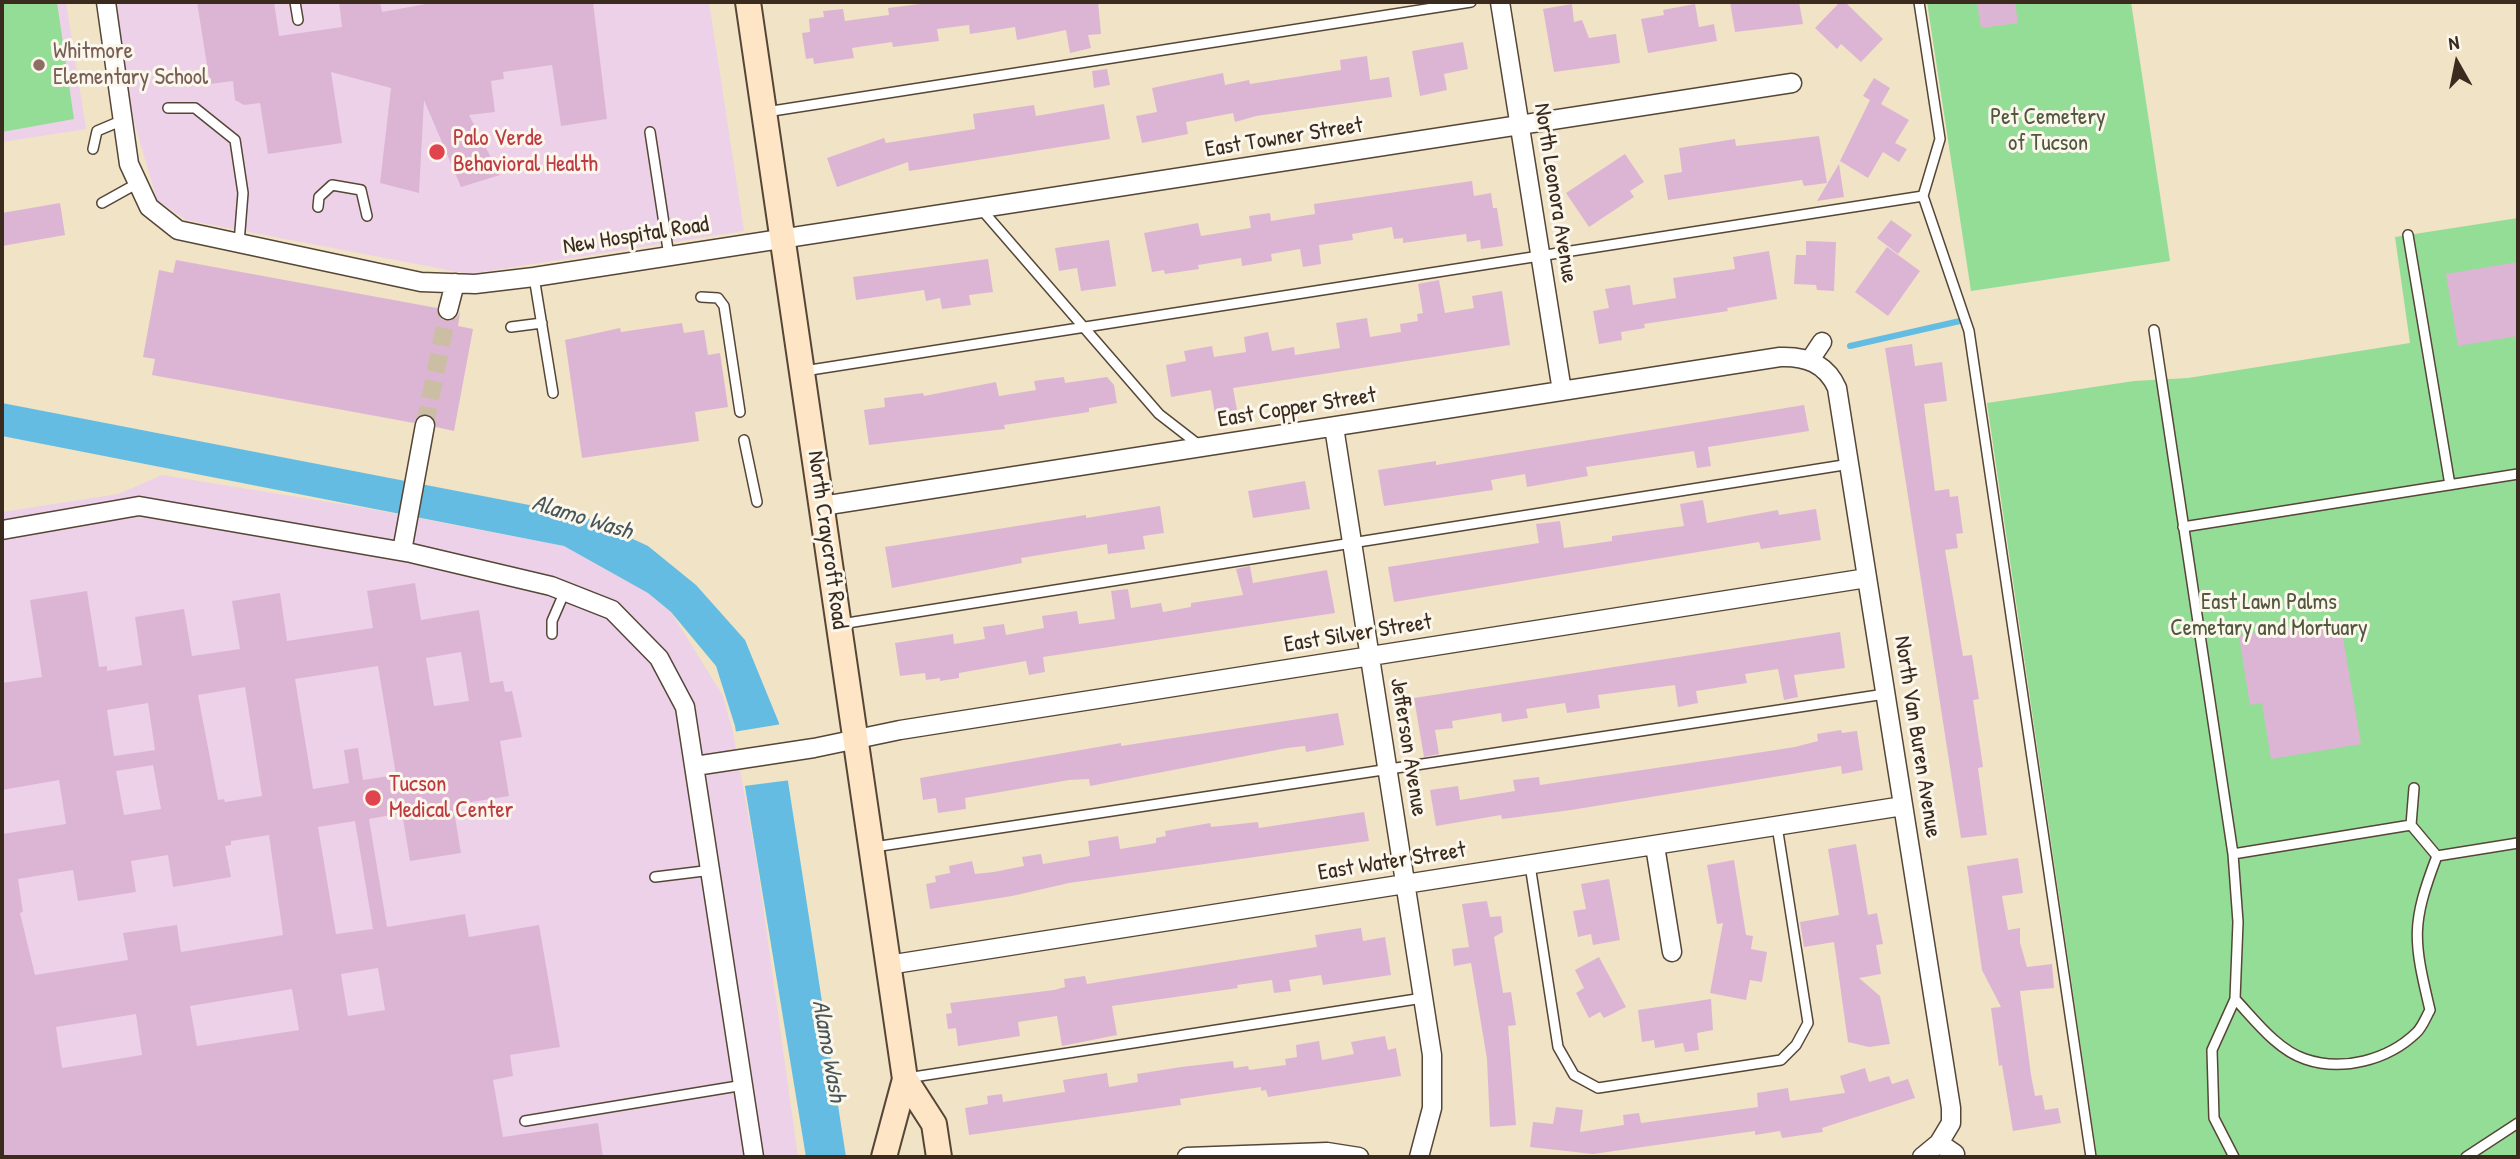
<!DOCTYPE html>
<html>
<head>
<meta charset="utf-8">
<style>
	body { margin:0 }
	#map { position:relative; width:2520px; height:1159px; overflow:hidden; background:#f0e3c6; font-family:"Patrick Hand",sans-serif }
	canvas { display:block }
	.frame { position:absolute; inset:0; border:4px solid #3b2a1e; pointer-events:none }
	.north { position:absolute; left:2422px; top:28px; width:70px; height:70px; -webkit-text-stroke:5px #fbf7ec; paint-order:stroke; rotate:351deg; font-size:19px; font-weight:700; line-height:28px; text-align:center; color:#3b2a1e }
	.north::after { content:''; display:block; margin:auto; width:24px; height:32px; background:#3b2a1e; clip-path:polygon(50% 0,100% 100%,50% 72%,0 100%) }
</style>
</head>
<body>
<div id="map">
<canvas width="2520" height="1159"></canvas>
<div class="frame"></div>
<div class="north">N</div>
</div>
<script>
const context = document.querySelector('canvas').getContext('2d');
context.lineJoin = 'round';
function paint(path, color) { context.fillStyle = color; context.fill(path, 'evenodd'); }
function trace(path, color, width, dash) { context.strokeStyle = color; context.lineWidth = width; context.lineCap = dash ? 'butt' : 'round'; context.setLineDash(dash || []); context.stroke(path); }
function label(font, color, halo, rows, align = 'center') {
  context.font = font + ' "Patrick Hand",sans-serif'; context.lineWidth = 6; context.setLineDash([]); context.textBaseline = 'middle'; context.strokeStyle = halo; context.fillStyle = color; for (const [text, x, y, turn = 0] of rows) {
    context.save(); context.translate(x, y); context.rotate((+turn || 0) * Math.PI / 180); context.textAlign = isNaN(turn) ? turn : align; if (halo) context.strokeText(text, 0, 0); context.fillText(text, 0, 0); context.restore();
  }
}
paint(new Path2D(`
	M2,2H66L86,129L2,142Z
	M116,2H709L744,231L469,274L186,220L157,200L129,105Z
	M162,475L371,509L564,546L648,593L671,612L723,696L733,732L757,863L798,1157H2V512L118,494Z`), '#edd1e9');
paint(new Path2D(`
	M2,2H57L74,119L2,132Z
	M1927,2H2131L2170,261L1971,291Z
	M2518,218V1157H2097L1987,403L2134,381L2188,378L2410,343L2395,237Z`), '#94dd97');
paint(new Path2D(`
	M2,403L581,515L648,546L696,585L745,640L779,723L846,1157H806L735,726L716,666L671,612L648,593L564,546L2,436Z`), '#65bce2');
paint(new Path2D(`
	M782,724L791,780L744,786L733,732Z`), '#f0e3c6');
trace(new Path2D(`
	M1850,346L1960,321`), '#65bce2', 6);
paint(new Path2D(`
	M197,2H274L279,36L342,27L339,2H380L382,12L437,2H593L607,119L561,126L552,65L503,72L504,79L491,81L495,112L469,115L500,175L461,187L424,100L419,193L380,183L391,88L331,72L342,143L268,154L260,103L244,105L235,100L233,81L210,84Z
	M936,2H1098L1101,34L1088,35L1091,48L1070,53L1066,30L1017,40L1015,27L970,34L969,25L937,29L939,41L893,47L892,42L852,48L854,58L814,64L813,58L806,59L802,33L810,32L809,19L824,17L823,11L843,9L845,21L889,15L888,8Z
	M1730,2H1799L1803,24L1735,32Z
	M1840,2H1845L1883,39L1861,62L1841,44L1837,49L1815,28Z
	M1977,2H2015L2018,23L1981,28Z
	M1572,4L1574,22L1582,20L1589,38L1616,34L1620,63L1554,72L1543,9Z
	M1695,4L1699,27L1714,24L1717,41L1648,53L1641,19L1664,15L1663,10Z
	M1463,42L1468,69L1444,74L1447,90L1420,96L1412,51Z
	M1367,56L1370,80L1389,77L1392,97L1256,116L1235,122L1233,113L1186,122L1188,134L1142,143L1136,116L1157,112L1152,88L1223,73L1225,85L1249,80L1250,84L1341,70L1340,60Z
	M1107,69L1110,85L1094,88L1092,71Z
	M1874,78L1890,88L1881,104L1909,120L1895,143L1907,149L1899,162L1883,152L1868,178L1840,161L1870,100L1863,96Z
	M1104,104L1110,139L909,171L908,162L837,187L827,158L884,138L886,143L975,129L973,114L1034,105L1036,116Z
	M1819,136L1827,183L1804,186L1802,180L1668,200L1664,175L1682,172L1679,148L1735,139L1736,146Z
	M1625,154L1644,182L1630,191L1634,197L1589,227L1566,193Z
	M1839,164L1844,197L1817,201Z
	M1472,181L1474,196L1491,193L1493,208H1497L1503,246L1481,249L1480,240L1467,242L1466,234L1403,243V238L1394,239L1392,227L1352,234L1353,240L1319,245L1321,264L1303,267L1300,249L1271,254L1272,261L1242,266L1241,258L1198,265L1199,269L1165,274L1164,270L1152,272L1144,233L1198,223L1201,236L1251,228L1249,216L1270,213L1271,221L1315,214L1314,204Z
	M60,203L65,235L2,246V213Z
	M1891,220L1912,235L1898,254L1877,238Z
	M1109,240L1116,286L1081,291L1077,268L1059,271L1055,248Z
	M1806,241L1836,242L1834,291L1817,290L1816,285L1794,284L1796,255H1806Z
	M1887,247L1920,271L1888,316L1855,292Z
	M1769,251L1777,299L1727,308L1728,311L1644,324L1645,328L1621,332L1622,340L1599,344L1593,311L1609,308L1605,289L1630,285L1633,305L1676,298L1673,278L1735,269L1733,257Z
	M988,259L993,292L969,295L971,305L942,309L940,298L926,301L924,290L856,300L853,277Z
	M176,260L437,308L440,318L446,321L456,318L460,312L458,326L473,329L454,431L436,427L435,421L428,414L421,415L414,423L152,375L155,359L143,357L159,270L173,273Z
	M2518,262V336L2458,346L2446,274Z
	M1439,280L1445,313L1474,308L1472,296L1502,291L1510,345L1233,388L1237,410L1215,414L1211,390L1171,397L1166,365L1186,361L1184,351L1212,346L1214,357L1246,352L1244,337L1268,332L1272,351L1294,347L1295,355L1340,348L1336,323L1367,318L1370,337L1401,332L1400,324L1418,321L1417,314L1423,313L1418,284Z
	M682,323L684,333L704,330L708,355L720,353L728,407L695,412L699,441L582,458L565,340L620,328L621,332Z
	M1912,344L1915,366L1942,362L1947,401L1924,404L1935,491L1949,489L1950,497L1958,496L1963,533L1956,534L1958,548L1945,550L1963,656L1972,655L1979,699L1973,700L1983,767L1978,768L1987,835L1961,838L1885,348Z
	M1064,377L1065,383L1107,377L1114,385L1117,403L1089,408V412L1004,425L1005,429L869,445L864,410L885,407L884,398L923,393L924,396L996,382L999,396L1036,390L1034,381Z
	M1804,405L1809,431L1708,447L1711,466L1697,468L1694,451L1586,467L1588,476L1527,487L1525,474L1491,480L1493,490L1384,506L1378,470L1436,461V465Z
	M1305,481L1310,509L1253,518L1248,491Z
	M1703,500L1707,523L1778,510L1779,515L1816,509L1821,540L1761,549L1759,542L1394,602L1388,567L1539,543L1536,524L1560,521L1564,548L1612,541V536L1684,526L1680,504Z
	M1160,506L1164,533L1143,536L1145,549L1108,554L1107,544L1021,558L1022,563L892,588L885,547L1086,515V518Z
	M1250,566L1253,583L1327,570L1335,613L1043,657L1045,672L1029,675L1026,661L959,673V678L940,681V678L926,680L925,673L900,676L895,643L953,634L954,644L985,639L983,627L1004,624L1006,635L1044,628L1042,616L1077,611L1079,624L1115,619L1111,591L1128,589L1131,608L1161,603L1163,612L1191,607V603L1243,595L1236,569Z
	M415,583L421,620L479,610L490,683L503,681L505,692L512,691L522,737L500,741L509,796L453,805L461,853L410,861L402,813L369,819L387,927L465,914L469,937L539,925L560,1047L510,1055L513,1076L493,1080L503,1137L598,1123L603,1157H2V834L66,824L59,780L2,790V683L42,677L30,600L87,591L99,667L107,666V671L142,665L135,617L184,609L192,656L240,649L232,601L280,593L287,641L373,628L367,591ZM461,652L469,701L434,706L426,658ZM378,666L396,775L363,780L358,748L344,750L349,783L313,789L295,679ZM245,687L262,796L225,802L224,799L218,800L198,695ZM148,703L155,750L114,756L107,710ZM153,765L161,809L124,815L116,771ZM355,821L373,929L336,934L318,827ZM269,835L283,935L181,952L177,925L123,933L128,960L35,975L20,913L23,912L18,879L73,870L78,901L136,892L131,861L168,855L173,887L231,877L225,846L231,845V841ZM378,968L385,1010L348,1016L341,974ZM292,989L299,1030L197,1046L190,1006ZM136,1014L142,1055L62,1068L56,1027Z
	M2340,620L2361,744L2271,759L2262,703L2250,705L2239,636Z
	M1840,632L1845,668L1794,675L1798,697L1784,700L1778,669L1745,674L1747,683L1696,691L1698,703L1678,707L1675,685L1598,695L1600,708L1567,713L1565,703L1526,709L1528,718L1502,722L1501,713L1452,721L1453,728L1435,730L1439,754L1424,757L1414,698Z
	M1338,713L1344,745L1306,752L1305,746L1287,748L1090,786L1089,779L1069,780L983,795L965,798L966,809L938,813L936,798L923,800L920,778L1121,743V746Z
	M1841,730L1842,733L1857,731L1863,770L1842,774L1841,766L1571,810L1502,819L1501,815L1436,826L1430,790L1458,786L1460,800L1515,791L1513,780L1539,777L1540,785L1724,758L1795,747L1818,741L1817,734Z
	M1364,812L1369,841L1069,883L1012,896L930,909L926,884L936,882L935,876L950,873L949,866L972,861L975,874L994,872L1024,866L1022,857L1041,854L1043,864L1090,856L1088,841L1118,836L1120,849L1156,843V838L1166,836L1165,831L1210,823L1211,827L1258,822L1259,828Z
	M1856,844L1868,915L1877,913L1883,944L1876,945L1881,974L1859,978L1880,996L1890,1044L1869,1047L1848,1042L1834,942L1804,947L1800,922L1839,915L1828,849Z
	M2018,858L2023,893L2002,896L2008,930L2020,928V943L2027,967L2052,964L2054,988L2020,991L2031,1075L2035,1096L2042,1095L2045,1110L2058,1108L2061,1123L2013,1131L2002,1065L1999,1066L1991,1008L2001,1007L1982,970L1967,866Z
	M1734,860L1746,935L1753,936L1751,949L1767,952L1762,982L1750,980L1746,1000L1710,993L1723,923L1717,924L1707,865Z
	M1609,879L1620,940L1593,945L1591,934L1578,937L1573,911L1586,909L1581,884Z
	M1487,901L1490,917L1501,916L1503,932L1494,937L1503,993L1511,992L1516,1025L1508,1026L1516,1125L1490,1127L1487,1059L1471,963L1454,966L1452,949L1469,947L1462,904Z
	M1361,928L1363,941L1385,937L1391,975L1323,985L1321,975L1289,980L1291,991L1274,993L1272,980L1237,985L1238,988L1112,1006L1117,1035L1062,1046L1057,1016L1018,1022L1020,1036L958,1046L956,1028L948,1029L946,1014L952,1013L950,1003L1054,990L1065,987L1064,979L1085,976L1087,984L1317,947L1315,935Z
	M1599,957L1626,1007L1604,1018L1600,1012L1589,1018L1576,993L1584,988L1575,970Z
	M1711,999L1713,1030L1697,1033L1699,1050L1685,1052L1683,1043L1655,1048L1654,1040L1642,1042L1638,1010Z
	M1385,1036L1388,1050L1396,1048L1401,1076L1268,1097L1266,1090L1261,1091V1087L1180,1099L1181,1105L969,1135L965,1108L988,1104L987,1096L1002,1094L1003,1102L1065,1092L1063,1080L1107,1073L1109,1087L1138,1082L1137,1074L1181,1067L1233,1061L1234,1068L1248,1066L1249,1070L1286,1065L1285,1059L1297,1057L1296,1045L1319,1041L1322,1060L1354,1054L1351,1042Z
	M1865,1068L1869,1082L1889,1076L1892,1084L1908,1079L1915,1098L1822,1128L1823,1132L1782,1138L1780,1131L1755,1135V1131L1593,1154L1530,1147L1533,1122L1553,1124L1556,1107L1583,1110L1580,1132L1624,1125L1623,1115L1639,1113L1641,1123L1758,1107L1757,1093L1788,1088L1790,1101L1845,1093L1840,1076Z`), '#ddb5d4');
trace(new Path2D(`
	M425,425L448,310`), '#ccbea4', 18, [18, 9]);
const service = new Path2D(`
	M295,2L298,20
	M168,108H195L235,140L243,193L239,243
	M766,112L1471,2
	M650,132L669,256
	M93,149L97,131L123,120
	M1923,196L1969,331L2091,1157
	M102,203L138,183
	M318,207L319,197L332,185L361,190L367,216
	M982,210L1159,414L1199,445
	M2408,235L2450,485
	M534,277L553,393
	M701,297L718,298L724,306L740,412
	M511,327L542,323
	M2154,330L2233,854L2238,922L2235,999L2212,1050L2214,1118L2234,1157
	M804,371L1923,196L1940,139L1919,2
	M744,440L757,502
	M2183,527L2518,474
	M841,624L1850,464
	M552,634V621L565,591
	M874,847L1885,694
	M2233,854L2411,825L2414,788
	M2437,856L2518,843
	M1530,865L1558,1047L1574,1075L1598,1088L1781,1060L1796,1045L1808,1023L1777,826
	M655,877L712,870
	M2235,999C2254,1019 2277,1050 2305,1059C2342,1072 2388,1060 2416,1033C2422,1028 2426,1017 2430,1010C2413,939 2411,924 2437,856L2411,825
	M907,1078L1423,998
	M525,1121L744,1085
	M2466,1157L2518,1123`);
const minor = new Path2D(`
	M106,2L129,164L149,207L178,230L421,282L475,284L534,277L1792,83
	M1500,2L1562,391
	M448,310L455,283
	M1810,360L1822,342
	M1334,427L1432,1055V1108L1419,1157
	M822,506L1780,357C1805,356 1826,363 1837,388L1951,1108V1123L1939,1143L1955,1154
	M2,530L139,506L411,553L551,586L612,610L659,658L685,707L754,1157
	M402,551L425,425
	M695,766L814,748L900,730L1867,578
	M1655,846L1672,952
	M888,965L1903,806
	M1187,1157L1327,1152L1359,1157
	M1922,1157L1939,1143`);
const secondary = new Path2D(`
	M748,2L905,1079L884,1157
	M905,1079L934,1124L939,1157`);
trace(service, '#564637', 12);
trace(minor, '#564637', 21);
trace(secondary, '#564637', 28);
trace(service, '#fff', 9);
trace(minor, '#fff', 18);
trace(secondary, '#fde5c5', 24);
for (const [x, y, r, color] of [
	[39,65,7,"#8d6e63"],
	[437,152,9,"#e0444e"],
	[373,798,9,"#e0444e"]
]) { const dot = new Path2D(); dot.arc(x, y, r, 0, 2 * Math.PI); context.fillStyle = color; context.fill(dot); trace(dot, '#fbf7ec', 2.5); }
label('23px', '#785e54', '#fbf7ec', [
	["Whitmore",53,52],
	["Elementary School",53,78]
], 'left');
label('23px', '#51573c', '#fbf7ec', [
	["Pet Cemetery",2048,118],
	["of Tucson",2048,144],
	["East Lawn Palms",2269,603],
	["Cemetary and Mortuary",2269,629]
]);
label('23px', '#3b2a1e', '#fbf7ec', [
	["East Towner Street",1284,138,-9],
	["North Leonora Avenue",1555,193,81],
	["New Hospital Road",636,236,-9],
	["East Copper Street",1297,408,-9],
	["North Craycroft Road",827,540,82],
	["East Silver Street",1358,634,-9],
	["North Van Buren Avenue",1917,737,81],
	["Jefferson Avenue",1408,747,81],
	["East Water Street",1392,862,-9]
]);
label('23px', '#be3a42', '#fbf7ec', [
	["Palo Verde",453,139],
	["Behavioral Health",453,165],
	["Tucson",389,785],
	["Medical Center",389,811]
], 'left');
label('italic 24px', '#485659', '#fbf7ec', [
	["Alamo Wash",582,518,17],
	["Alamo Wash",828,1051,80]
]);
</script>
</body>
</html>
